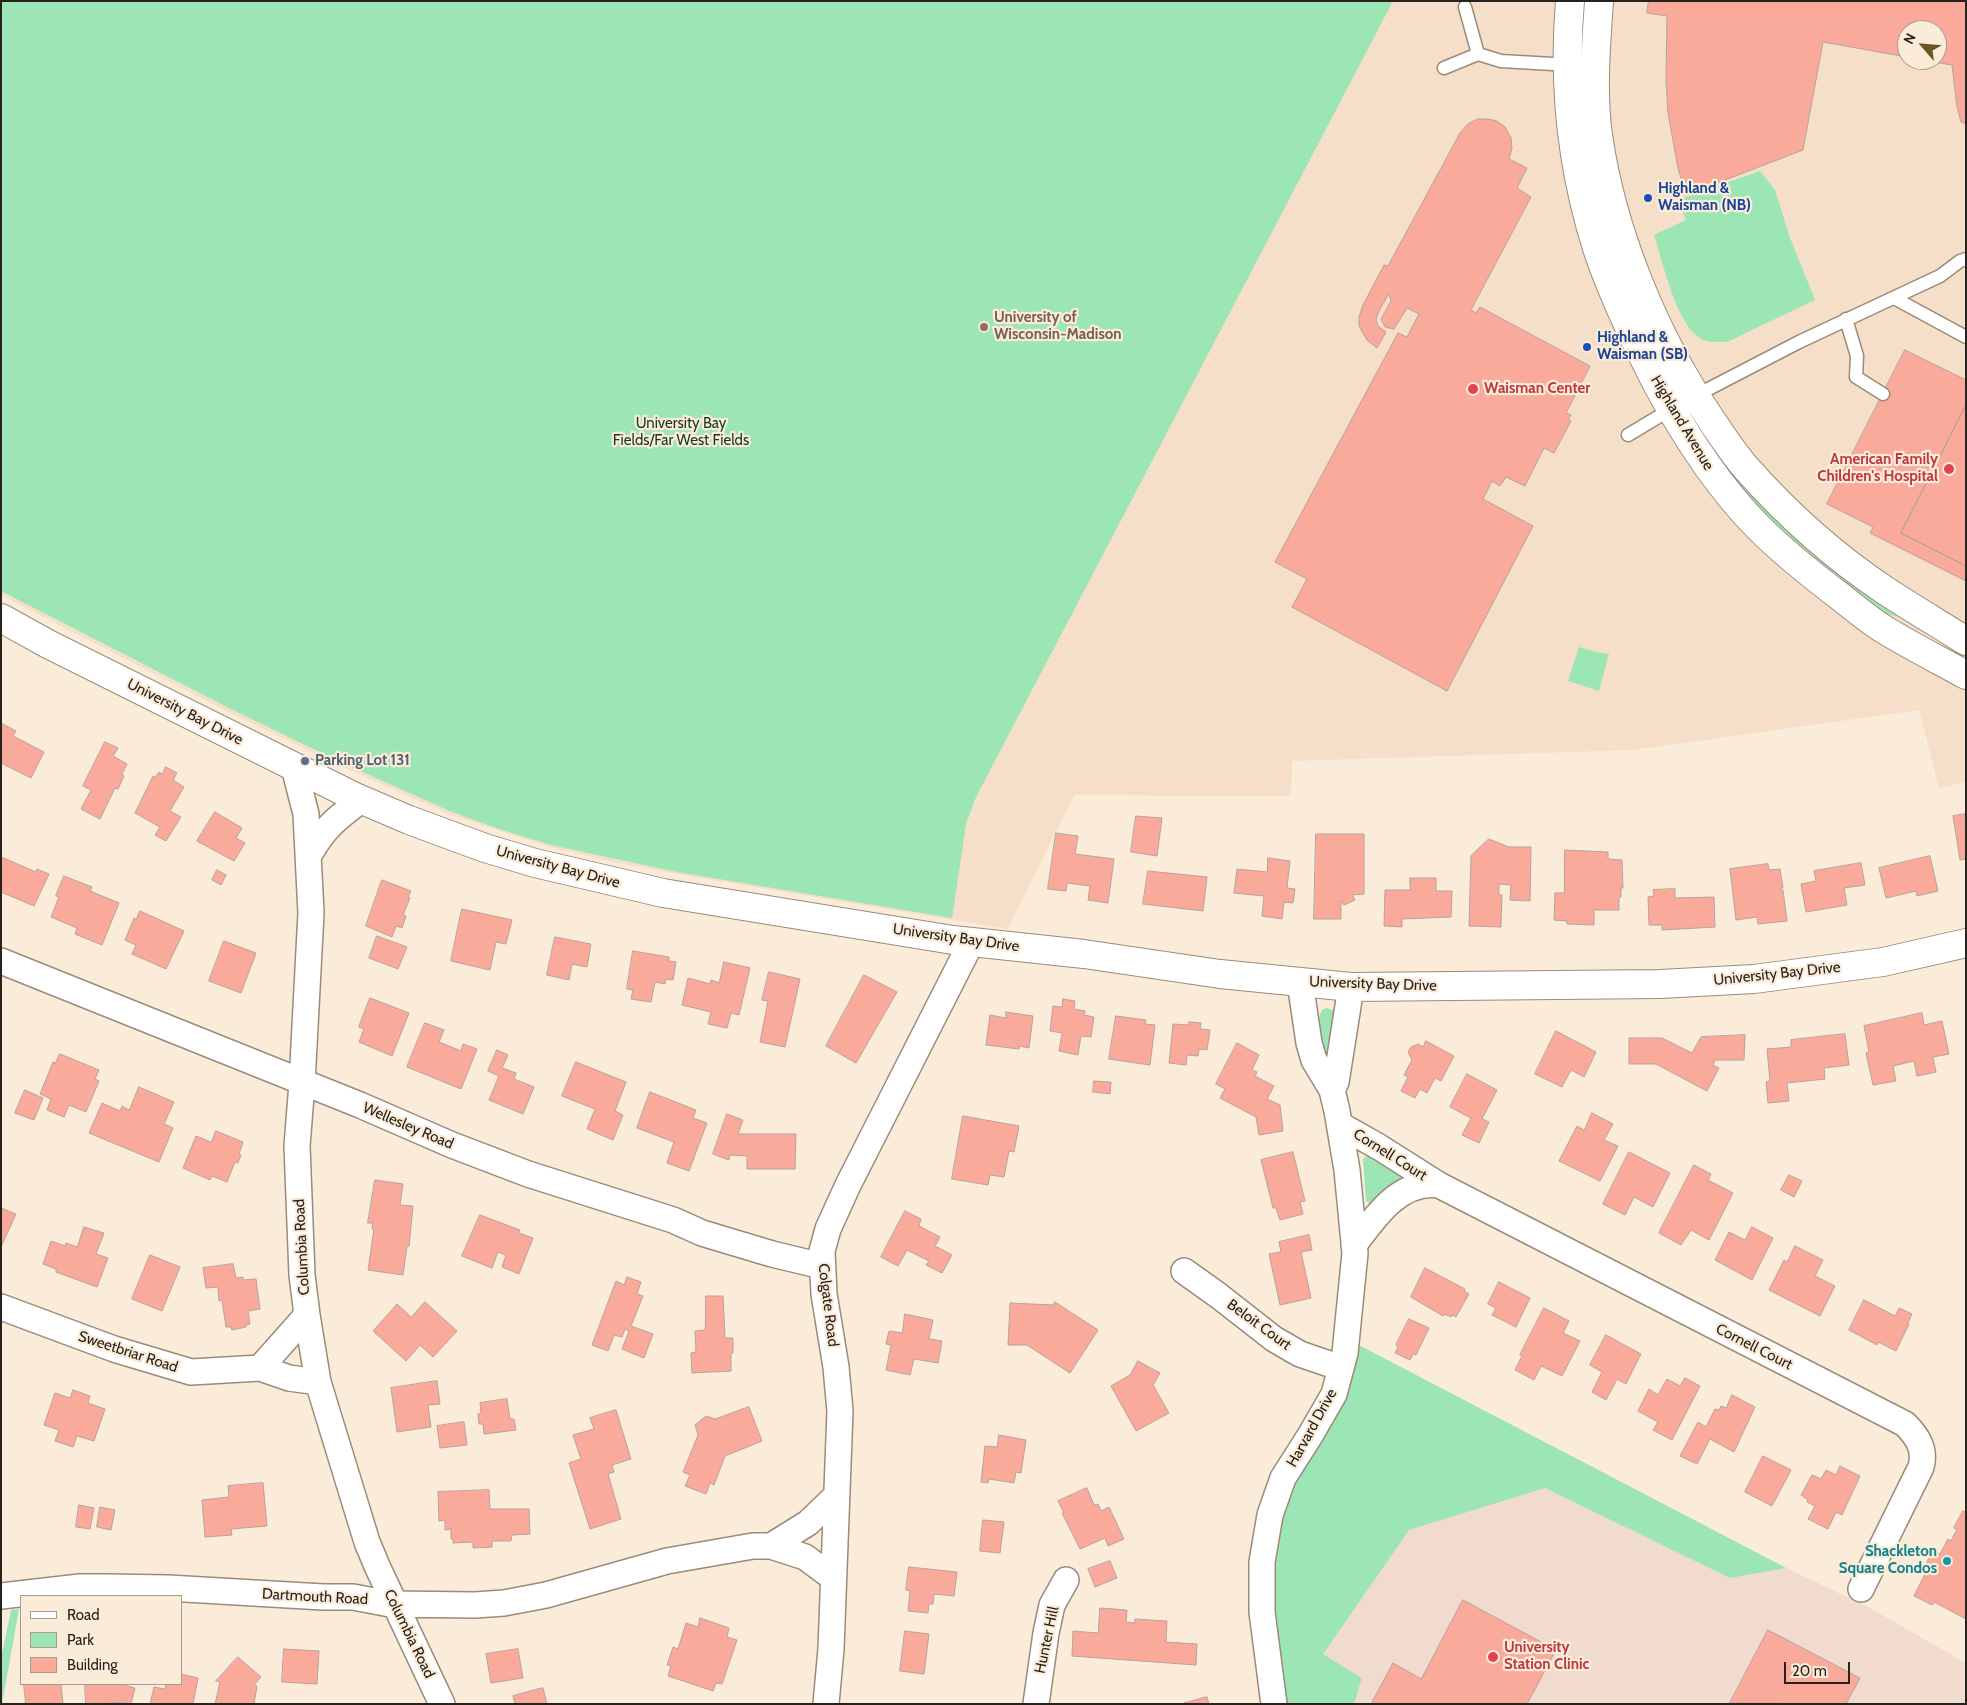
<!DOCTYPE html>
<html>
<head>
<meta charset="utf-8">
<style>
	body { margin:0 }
	#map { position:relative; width:1967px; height:1705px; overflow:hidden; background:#fbebd9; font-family:Cabin,sans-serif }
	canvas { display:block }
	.frame { position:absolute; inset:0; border:2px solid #28221c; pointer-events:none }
	.legend { position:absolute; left:20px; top:1595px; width:162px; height:90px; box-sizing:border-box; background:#fbebd9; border:1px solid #a79b8d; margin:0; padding:6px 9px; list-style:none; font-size:15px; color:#28221c }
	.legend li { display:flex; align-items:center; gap:10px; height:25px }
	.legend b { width:25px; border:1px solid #a79b8d }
	.north { position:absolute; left:1897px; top:20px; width:50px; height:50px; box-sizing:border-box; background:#fbebd9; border:1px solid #a79b8d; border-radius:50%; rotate:297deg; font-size:14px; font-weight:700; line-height:20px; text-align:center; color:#28221c }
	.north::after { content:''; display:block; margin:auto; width:18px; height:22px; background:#6b5625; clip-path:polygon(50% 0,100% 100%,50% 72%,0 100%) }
	.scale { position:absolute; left:1784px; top:1662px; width:66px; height:22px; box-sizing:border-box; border:2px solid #28221c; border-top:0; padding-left:6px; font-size:15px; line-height:18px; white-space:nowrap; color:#28221c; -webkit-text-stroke:4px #fbebd9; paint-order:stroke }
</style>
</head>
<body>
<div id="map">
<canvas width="1967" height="1705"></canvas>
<div class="frame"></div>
<ul class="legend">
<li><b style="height:6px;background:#fff"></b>Road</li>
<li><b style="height:14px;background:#9ce5b4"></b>Park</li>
<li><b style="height:14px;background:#f9aa9b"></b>Building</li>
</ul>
<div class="north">N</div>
<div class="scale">20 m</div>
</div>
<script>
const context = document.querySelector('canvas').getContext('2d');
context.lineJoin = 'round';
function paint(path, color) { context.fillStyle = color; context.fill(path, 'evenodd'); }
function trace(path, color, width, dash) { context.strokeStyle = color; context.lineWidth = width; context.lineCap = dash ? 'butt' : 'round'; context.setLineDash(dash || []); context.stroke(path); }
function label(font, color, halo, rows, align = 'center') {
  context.font = font + ' Cabin,sans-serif'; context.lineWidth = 4.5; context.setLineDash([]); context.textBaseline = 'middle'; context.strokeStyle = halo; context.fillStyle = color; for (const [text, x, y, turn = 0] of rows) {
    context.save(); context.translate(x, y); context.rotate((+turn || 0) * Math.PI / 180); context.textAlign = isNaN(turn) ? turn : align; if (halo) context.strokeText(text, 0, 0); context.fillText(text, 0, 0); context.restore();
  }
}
paint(new Path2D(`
	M1570,1455L1786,1568L1870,1608L1966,1663V1704H1354L1362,1678L1323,1654L1417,1485Z`), '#f1dbce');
paint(new Path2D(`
	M1,1H1966V782L1939,788L1919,710L1633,750L1292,761L1291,796L1074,795L1007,929L677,874L613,862L550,847L451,815L336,764L230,713L1,595ZM1907,30H1937V60H1907Z`), '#f5dfc8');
paint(new Path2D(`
	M1,1H1393L976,797L966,824L952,918L677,872L551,845L502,830L452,812L338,761L231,709L1,591Z
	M1760,171L1775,190L1790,238L1815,300L1727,342C1718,342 1708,343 1700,338C1676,324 1663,262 1654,235L1686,220L1678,200Z
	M1723,457L1907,619L1876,611L1793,547L1716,463Z
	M1579,647L1596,652L1609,654L1599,691L1568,681Z
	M1326,1008L1337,1011L1330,1055H1324C1319,1047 1316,1018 1322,1010Z
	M1367,1156L1401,1177L1400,1183L1371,1204L1366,1201L1363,1159Z
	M1353,1342L1786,1568L1730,1578L1545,1488L1409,1530L1323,1654L1362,1678L1354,1704H1280L1272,1578L1276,1522L1319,1434Z
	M19,1609L2,1704H1V1659L11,1610Z`), '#9ce5b4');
const building = new Path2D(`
	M1649,1H1966V124L1961,122L1957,107L1952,65L1922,60H1937V30H1907V57L1823,42L1803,150L1686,195L1678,168L1668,113L1666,81L1667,16L1647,13Z
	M1478,119H1488L1497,121L1505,127L1511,138L1512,148L1509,159L1527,168L1517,188L1531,197L1471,310L1476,313L1480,307L1590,366L1566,413L1571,415L1568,420L1571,421L1554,453L1544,448L1525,486L1506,477L1500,486L1492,481L1483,499L1533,526L1447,691L1292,607L1307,579L1275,562L1398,333L1407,337L1419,314L1407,308L1394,329L1385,327L1381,319L1391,301L1390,297L1388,295L1378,313L1376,320L1378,326L1386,332L1377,348L1367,340L1359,326V317L1363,305L1384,265L1388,266L1460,133L1468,124Z
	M1905,350L1966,380V405L1901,533L1966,566V581L1870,533L1873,527L1827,504Z
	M1966,405V566L1901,533Z
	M1,723L16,731L13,736L44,752L31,778L1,763Z
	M105,742L118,748L113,756L127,764L122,774L124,776L118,789L115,788L100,819L81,809L91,790L83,786Z
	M166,767L177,773L173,780L184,787L170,811L181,817L166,841L155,835L160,827L135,813L153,776L155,778L159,772L162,774Z
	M215,812L242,828L236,838L245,843L234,861L197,841Z
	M1966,814V859L1960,860L1953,816Z
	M1136,816L1162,818L1157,856L1131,852Z
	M1056,833L1078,836L1075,854L1114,859L1108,903L1088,900L1090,886L1067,883L1066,891L1048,889Z
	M1316,834H1364V894L1352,895L1355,900L1344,905L1341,900V919H1314Z
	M1489,839L1509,847H1531L1530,901L1510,900L1511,885L1499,884V895H1502L1501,927L1469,926L1471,856Z
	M1565,850L1608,852V859L1622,860L1623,888H1621V897H1619V910H1594V925L1567,924V921L1554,920L1555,893H1564Z
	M1930,856L1938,891L1917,896L1916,891L1886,898L1879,868Z
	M1,857L36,872L37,869L49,874L34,906L1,892Z
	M1268,858L1290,861L1287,888L1295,889L1293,903L1284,902L1282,919L1262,916L1264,896L1234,893L1237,869L1267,872Z
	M1861,863L1865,885L1844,888L1847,905L1806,912L1801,884L1816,881L1814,871Z
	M1768,864L1769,870L1780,869L1783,888H1780L1781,890H1783L1787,921L1758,924L1757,917L1736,920L1730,869Z
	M217,870L226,875L221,885L212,880Z
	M1148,871L1207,877L1203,911L1143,904Z
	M64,876L92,887L90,891L119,903L102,945L75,934L77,928L51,917L59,897L56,896Z
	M1410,878H1436V891H1452L1451,917L1402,919V927L1384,926L1385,890H1410Z
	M382,880L411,891L408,897L410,898L403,915L406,916L402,928L396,926L392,937L366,926Z
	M1675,889V898L1714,897L1715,927L1662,930V925H1649L1648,897L1654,896L1653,890Z
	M462,909L512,920L506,944L496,942L490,970L451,961Z
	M140,911L184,931L166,969L132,954L136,945L125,940L134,918L136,919Z
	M377,936L407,947L398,969L369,958Z
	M555,937L591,944L587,967L572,964L569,980L547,975Z
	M224,941L256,953L241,993L209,981Z
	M633,951L669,957V961L676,962L673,980L666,979L665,984L655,982L651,1002L631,999L633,990L627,989Z
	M724,962L750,968L739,1015L731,1013L727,1028L708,1024L711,1012L682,1005L688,978L710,984L711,980L719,983Z
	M769,972L800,979L785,1047L760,1042L768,1001L762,1000Z
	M864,975L897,992L856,1063L826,1046Z
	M370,998L409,1013L392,1056L359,1042L364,1029L359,1027Z
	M1063,999L1075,1001L1074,1009L1085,1011L1084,1015L1094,1017L1091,1037L1081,1036L1078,1055L1059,1051L1062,1033L1050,1031L1053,1006L1062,1007Z
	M1006,1012L1033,1016L1029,1048L1019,1046V1049L986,1045L990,1015L1006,1018Z
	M1922,1013L1924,1025L1942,1021L1949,1054L1933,1057L1936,1072L1917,1076L1914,1061L1893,1066L1896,1081L1873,1085L1866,1053L1869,1052L1864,1026Z
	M1116,1016L1146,1020L1145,1024L1155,1025L1150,1065L1109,1059Z
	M1189,1022L1201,1023L1200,1029L1210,1030L1207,1050L1199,1049L1198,1056L1187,1055L1186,1065L1169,1063L1173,1024L1189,1025Z
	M425,1023L444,1030L439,1042L461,1051L463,1044L477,1049L461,1089L407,1067Z
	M1556,1031L1596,1052L1584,1077L1571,1070L1562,1087L1535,1074Z
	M1845,1034L1849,1065L1824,1068L1825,1079L1787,1083L1789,1101L1768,1103L1766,1082L1770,1081L1767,1049L1791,1047V1040Z
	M1745,1035L1744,1060H1715L1713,1065L1719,1068L1707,1091L1656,1064H1629V1038H1662L1692,1053L1701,1037Z
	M1426,1041L1454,1056L1441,1081L1435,1078L1427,1093L1420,1089L1415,1098L1401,1091L1408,1077L1404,1075L1412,1060L1408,1052L1411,1047L1418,1044L1423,1047Z
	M1237,1043L1259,1055L1252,1070L1257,1072L1255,1076L1274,1086L1267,1099L1280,1105L1283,1131L1259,1135L1256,1117L1220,1098L1225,1089L1216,1084Z
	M497,1050L508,1055L502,1068L516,1073L514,1079L534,1087L523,1114L489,1100L499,1076L488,1071Z
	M60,1054L99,1070L95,1079L99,1081L86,1112L69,1105L64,1117L47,1110L51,1099L40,1094L53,1062L55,1063Z
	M576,1062L626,1082L615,1111L623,1115L613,1140L587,1129L595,1109L562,1096Z
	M1467,1074L1497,1090L1482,1119L1489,1122L1479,1143L1462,1135L1471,1118L1450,1107Z
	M1094,1081L1111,1082L1110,1094L1093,1092Z
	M139,1087L174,1102L164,1124L173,1128L159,1162L89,1133L102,1103L120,1111L122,1106L129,1110Z
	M25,1090L43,1098L34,1120L15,1113Z
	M650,1092L696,1110L693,1118L707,1123L689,1171L667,1163L674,1142L637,1128Z
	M1592,1113L1613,1124L1604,1140L1618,1146L1600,1181L1559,1161L1577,1126L1584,1130Z
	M727,1114L743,1120L738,1134H796L795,1169H747V1156L730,1155L729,1160L713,1154Z
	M963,1116L1019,1126L1014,1152L1009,1151L1004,1177L990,1175L988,1185L952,1179Z
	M216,1131L243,1142L239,1154L241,1155L238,1163L235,1162L227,1182L212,1176L210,1180L183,1168L196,1136L211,1142Z
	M1293,1152L1305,1201L1300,1202L1303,1214L1280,1220L1276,1208H1273L1261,1160Z
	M1629,1152L1670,1173L1653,1207L1634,1197L1625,1215L1603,1204Z
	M1694,1165L1711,1174L1708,1180L1733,1193L1709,1240L1691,1230L1681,1245L1659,1233Z
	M1789,1175L1802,1181L1794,1197L1781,1190Z
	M375,1180L403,1184L400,1205L413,1206L409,1246H407L403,1275L368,1270L374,1229H372L373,1223H368Z
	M1,1208L16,1214L1,1247Z
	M905,1211L921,1219L919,1226L940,1237L935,1246L952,1255L942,1273L926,1265L929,1261L907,1250L898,1266L881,1257Z
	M480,1215L520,1230L519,1233L533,1238L519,1274L502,1267L506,1255L498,1252L492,1268L462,1256Z
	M84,1227L104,1233L96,1254L108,1258L97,1287L56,1272V1269L43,1264L51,1241L65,1246L66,1243L77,1247Z
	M1752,1227L1773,1238L1752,1280L1715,1260L1729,1232L1745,1240Z
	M1309,1235L1312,1250L1301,1252L1311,1298L1280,1305L1269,1254L1281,1252L1279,1242Z
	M1795,1246L1823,1260L1815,1276L1835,1286L1820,1316L1769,1290L1784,1260L1787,1262Z
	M150,1255L180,1267L162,1311L132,1299Z
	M233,1264L236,1278L243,1277V1280L256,1279L260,1309L248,1311L250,1324L246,1325V1327L232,1330L231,1327H226L222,1300L219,1301L218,1287L206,1288L203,1268Z
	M1425,1268L1465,1289L1464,1291L1469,1294L1456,1317L1452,1315L1451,1317L1444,1314L1443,1316L1411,1297Z
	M627,1277L641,1282L637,1294L643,1296L631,1326L653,1334L644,1358L622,1349L629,1331L625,1329L622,1337L614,1335L608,1351L592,1345L616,1281L624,1285Z
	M1499,1282L1530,1298L1516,1327L1492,1315L1496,1308L1488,1304Z
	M706,1296H723L725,1338H733V1353H731V1371L692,1373L691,1353L696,1352L695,1331L705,1330Z
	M1864,1300L1895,1316L1899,1308L1912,1314L1908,1323L1909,1324L1896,1351L1878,1342L1877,1345L1849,1330Z
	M425,1302L457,1331L433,1357L420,1345L406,1361L373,1331L397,1304L411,1317Z
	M1055,1302L1098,1330L1070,1373L1027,1345H1008L1010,1303L1053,1305Z
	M1544,1308L1569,1321L1563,1333L1580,1341L1562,1376L1541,1366L1534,1380L1515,1370L1522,1356L1520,1355Z
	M905,1314L933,1320L929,1339L942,1341L938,1363L914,1359L910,1375L886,1370L891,1345L886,1344L889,1331L902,1333Z
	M1409,1319L1429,1328L1416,1355L1413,1354L1410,1360L1395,1353L1398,1347L1396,1345Z
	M1606,1335L1641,1354L1626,1384L1617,1379L1606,1400L1592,1392L1602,1372L1590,1365Z
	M1138,1361L1160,1373L1153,1385L1169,1413L1136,1431L1111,1386L1130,1375Z
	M1685,1378L1700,1386L1672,1440L1653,1430L1658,1422L1638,1411L1649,1389L1658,1395L1667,1379L1680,1386Z
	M437,1381L440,1404L428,1405L431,1427L397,1432L391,1388Z
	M73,1390L90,1396L88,1403L105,1409L94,1441L77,1436L73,1447L55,1441L59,1430L44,1425L55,1393L70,1398Z
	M1732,1395L1755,1407L1734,1452L1710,1439L1697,1464L1680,1456L1698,1422L1706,1427L1715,1409L1719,1410L1721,1406L1726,1408Z
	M507,1399L510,1419H514L516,1430L484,1434L483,1424H479L478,1414L481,1413L480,1403Z
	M749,1407L762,1441L725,1456L714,1485L710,1483L706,1494L685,1486L690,1475L683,1472L698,1435L695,1425L706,1416L715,1419Z
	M616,1410L631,1459L612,1465L614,1472L608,1474L621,1519L590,1529L569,1463L581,1459L573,1435L594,1429L590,1418Z
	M464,1422L467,1445L440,1448L437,1426Z
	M999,1435L1026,1440L1021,1473L1016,1472L1014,1483L989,1479L988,1483L981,1482L985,1446L997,1447Z
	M1763,1456L1791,1470L1772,1506L1745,1492Z
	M1840,1466L1860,1476L1842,1515L1836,1512L1828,1529L1808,1519L1815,1506L1807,1502L1808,1500L1801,1495L1812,1475L1821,1479L1826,1470L1836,1475Z
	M263,1483L267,1526L231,1529L232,1535L205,1537L202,1500L229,1497L228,1486Z
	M1087,1488L1094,1505L1098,1504L1101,1511L1109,1507L1124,1539L1108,1546L1105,1538L1080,1549L1062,1513H1064L1058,1501Z
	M489,1490L490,1509H529L530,1534L512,1535L511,1541H492V1547L473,1548V1542L453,1543V1539H451V1529L445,1530V1520L439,1521L438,1492Z
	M79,1505L94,1508L90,1529L76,1527Z
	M100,1507L115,1510L111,1530L97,1527Z
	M1963,1511L1966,1512V1619L1934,1602L1932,1605L1914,1596L1927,1570L1924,1568L1933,1550L1940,1554L1948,1539L1951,1541L1957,1529L1954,1528Z
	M983,1520L1004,1522L1000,1553L980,1551Z
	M1110,1561L1117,1578L1095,1587L1088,1569Z
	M909,1567L957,1572L954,1596L934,1594L933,1604H929L928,1613L908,1611L910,1591L906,1590Z
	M1463,1600L1556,1650L1527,1704H1371L1393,1663L1421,1679Z
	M1100,1608L1127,1610L1126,1622L1135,1623V1619L1167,1621L1166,1642L1197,1644L1196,1665L1072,1656L1073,1631L1098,1633Z
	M700,1618L729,1628L727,1637L737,1640L722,1684L716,1683L713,1691L668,1676L671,1666L667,1665L673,1647L678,1649L686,1623L698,1627Z
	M1768,1630L1860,1678L1846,1704L1730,1703Z
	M905,1631L929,1634L924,1674L900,1671Z
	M284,1649L319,1651L317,1684L282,1682Z
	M518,1649L523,1678L491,1683L486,1654Z
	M238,1657L261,1677L254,1685L257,1686L254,1704H215L220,1682L216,1681Z
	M181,1674L198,1678L193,1704H150L154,1687L165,1689L166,1684H181Z
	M24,1684H61L63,1704H26Z
	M85,1684H127V1686L135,1688L131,1704L110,1702L109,1704H86Z
	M543,1688L547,1704H515L513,1696Z
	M1207,1697L1209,1704H1181Z`);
paint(building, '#f9aa9b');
trace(building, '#b9a19c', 1);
const service = new Path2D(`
	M1465,7L1478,54
	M1444,68L1478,54L1501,61L1570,65
	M1894,298L1966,337
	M1846,319L1857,356L1856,377L1883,394
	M1693,397L1799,342L1940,276L1960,261L1966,259
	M1628,435L1673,408`);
const minor = new Path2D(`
	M294,767L306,814L311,913L302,1083L297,1146L302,1275L307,1315L318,1382L367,1542L377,1566L442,1704
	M309,855C324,828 337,818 361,800
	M1,961L360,1105L452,1145L528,1174L673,1220L702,1233L772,1254L822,1266
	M1332,1090L1336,1082L1351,987
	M1340,1125L1379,1147L1439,1185L1905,1424C1917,1436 1926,1449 1921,1467L1861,1589
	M1354,1245C1375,1217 1399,1180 1439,1185
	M1184,1271L1219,1296L1274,1339L1300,1354L1341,1368
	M1,1307L114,1349L191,1372L260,1368L307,1315
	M260,1368L289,1378L318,1382
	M771,1546L808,1523L835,1497
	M1,1596L80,1587H107L168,1588L323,1597H353L390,1604L475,1605L504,1603L546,1595L667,1561L753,1546H771L805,1557L832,1577
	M826,1704L831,1649L840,1411L836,1367L824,1294L822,1251L828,1229L848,1185L972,941
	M1036,1704L1046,1633L1052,1605L1066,1580
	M1274,1704L1262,1612V1562L1270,1515L1283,1478L1311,1434L1334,1394L1345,1353L1355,1253L1347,1170L1337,1111L1332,1090L1314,1060L1309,1043L1300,982`);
const tertiary = new Path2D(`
	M1570,1C1563,84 1572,169 1597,248C1612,294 1634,339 1656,382C1684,434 1717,486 1759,528C1785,554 1813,576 1842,598C1856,609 1870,621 1885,630C1911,646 1939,660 1966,675
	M1599,1C1596,46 1592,90 1598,135C1612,233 1655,336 1710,418C1722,436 1733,453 1747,469C1787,514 1835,557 1886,591C1912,608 1939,624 1966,641
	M1,618L48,644L353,796L409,820L485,848L535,863L663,893L953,940L1084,954L1220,974L1351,987L1660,984L1754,979L1883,962L1966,943`);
trace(service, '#9a8b7a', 15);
trace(minor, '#9a8b7a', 28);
trace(tertiary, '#9a8b7a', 30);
trace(service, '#fff', 12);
trace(minor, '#fff', 25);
trace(tertiary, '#fff', 28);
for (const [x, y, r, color] of [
	[1648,198,5,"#1a4fb4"],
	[984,327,5,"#8d6e63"],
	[1587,347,5,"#1a4fb4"],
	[1473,389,6,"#e0444e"],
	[1949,469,6,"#e0444e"],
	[305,761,5,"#5c6f8a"],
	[1947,1561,5,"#0f9aa8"],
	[1493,1657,6,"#e0444e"]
]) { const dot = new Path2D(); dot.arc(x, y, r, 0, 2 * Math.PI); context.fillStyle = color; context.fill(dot); trace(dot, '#fbebd9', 2); }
label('bold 15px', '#164399', '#fbebd9', [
	["Highland &",1658,189],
	["Waisman (NB)",1658,206],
	["Highland &",1597,338],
	["Waisman (SB)",1597,355]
], 'left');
label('bold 15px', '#785e54', '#fbebd9', [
	["University of",994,318],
	["Wisconsin-Madison",994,335]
], 'left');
label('bold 15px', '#be3a42', '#fbebd9', [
	["Waisman Center",1484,389],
	["American Family",1938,460,"right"],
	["Children's Hospital",1938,477,"right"],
	["University",1504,1648],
	["Station Clinic",1504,1665]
], 'left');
label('15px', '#28221c', '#fbebd9', [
	["Highland Avenue",1682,423,59],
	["University Bay Drive",185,712,27],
	["University Bay Drive",558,867,15],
	["University Bay Drive",956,938,8],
	["University Bay Drive",1777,974,-6],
	["University Bay Drive",1373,984,2],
	["Wellesley Road",408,1126,23],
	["Cornell Court",1390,1155,32],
	["Columbia Road",302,1247,-93],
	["Colgate Road",828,1305,83],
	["Beloit Court",1259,1325,36],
	["Cornell Court",1754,1347,27],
	["Sweetbriar Road",128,1352,18],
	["Harvard Drive",1312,1428,-61],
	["Dartmouth Road",315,1597,3],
	["Columbia Road",409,1634,64],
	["Hunter Hill",1047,1640,-78]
]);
label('15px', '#133923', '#fbebd9', [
	["University Bay",681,424],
	["Fields/Far West Fields",681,441]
]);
label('bold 15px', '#4e5e75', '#fbebd9', [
	["Parking Lot 131",315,761]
], 'left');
label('bold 15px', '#0d838f', '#fbebd9', [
	["Shackleton",1937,1552],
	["Square Condos",1937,1569]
], 'right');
</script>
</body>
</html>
